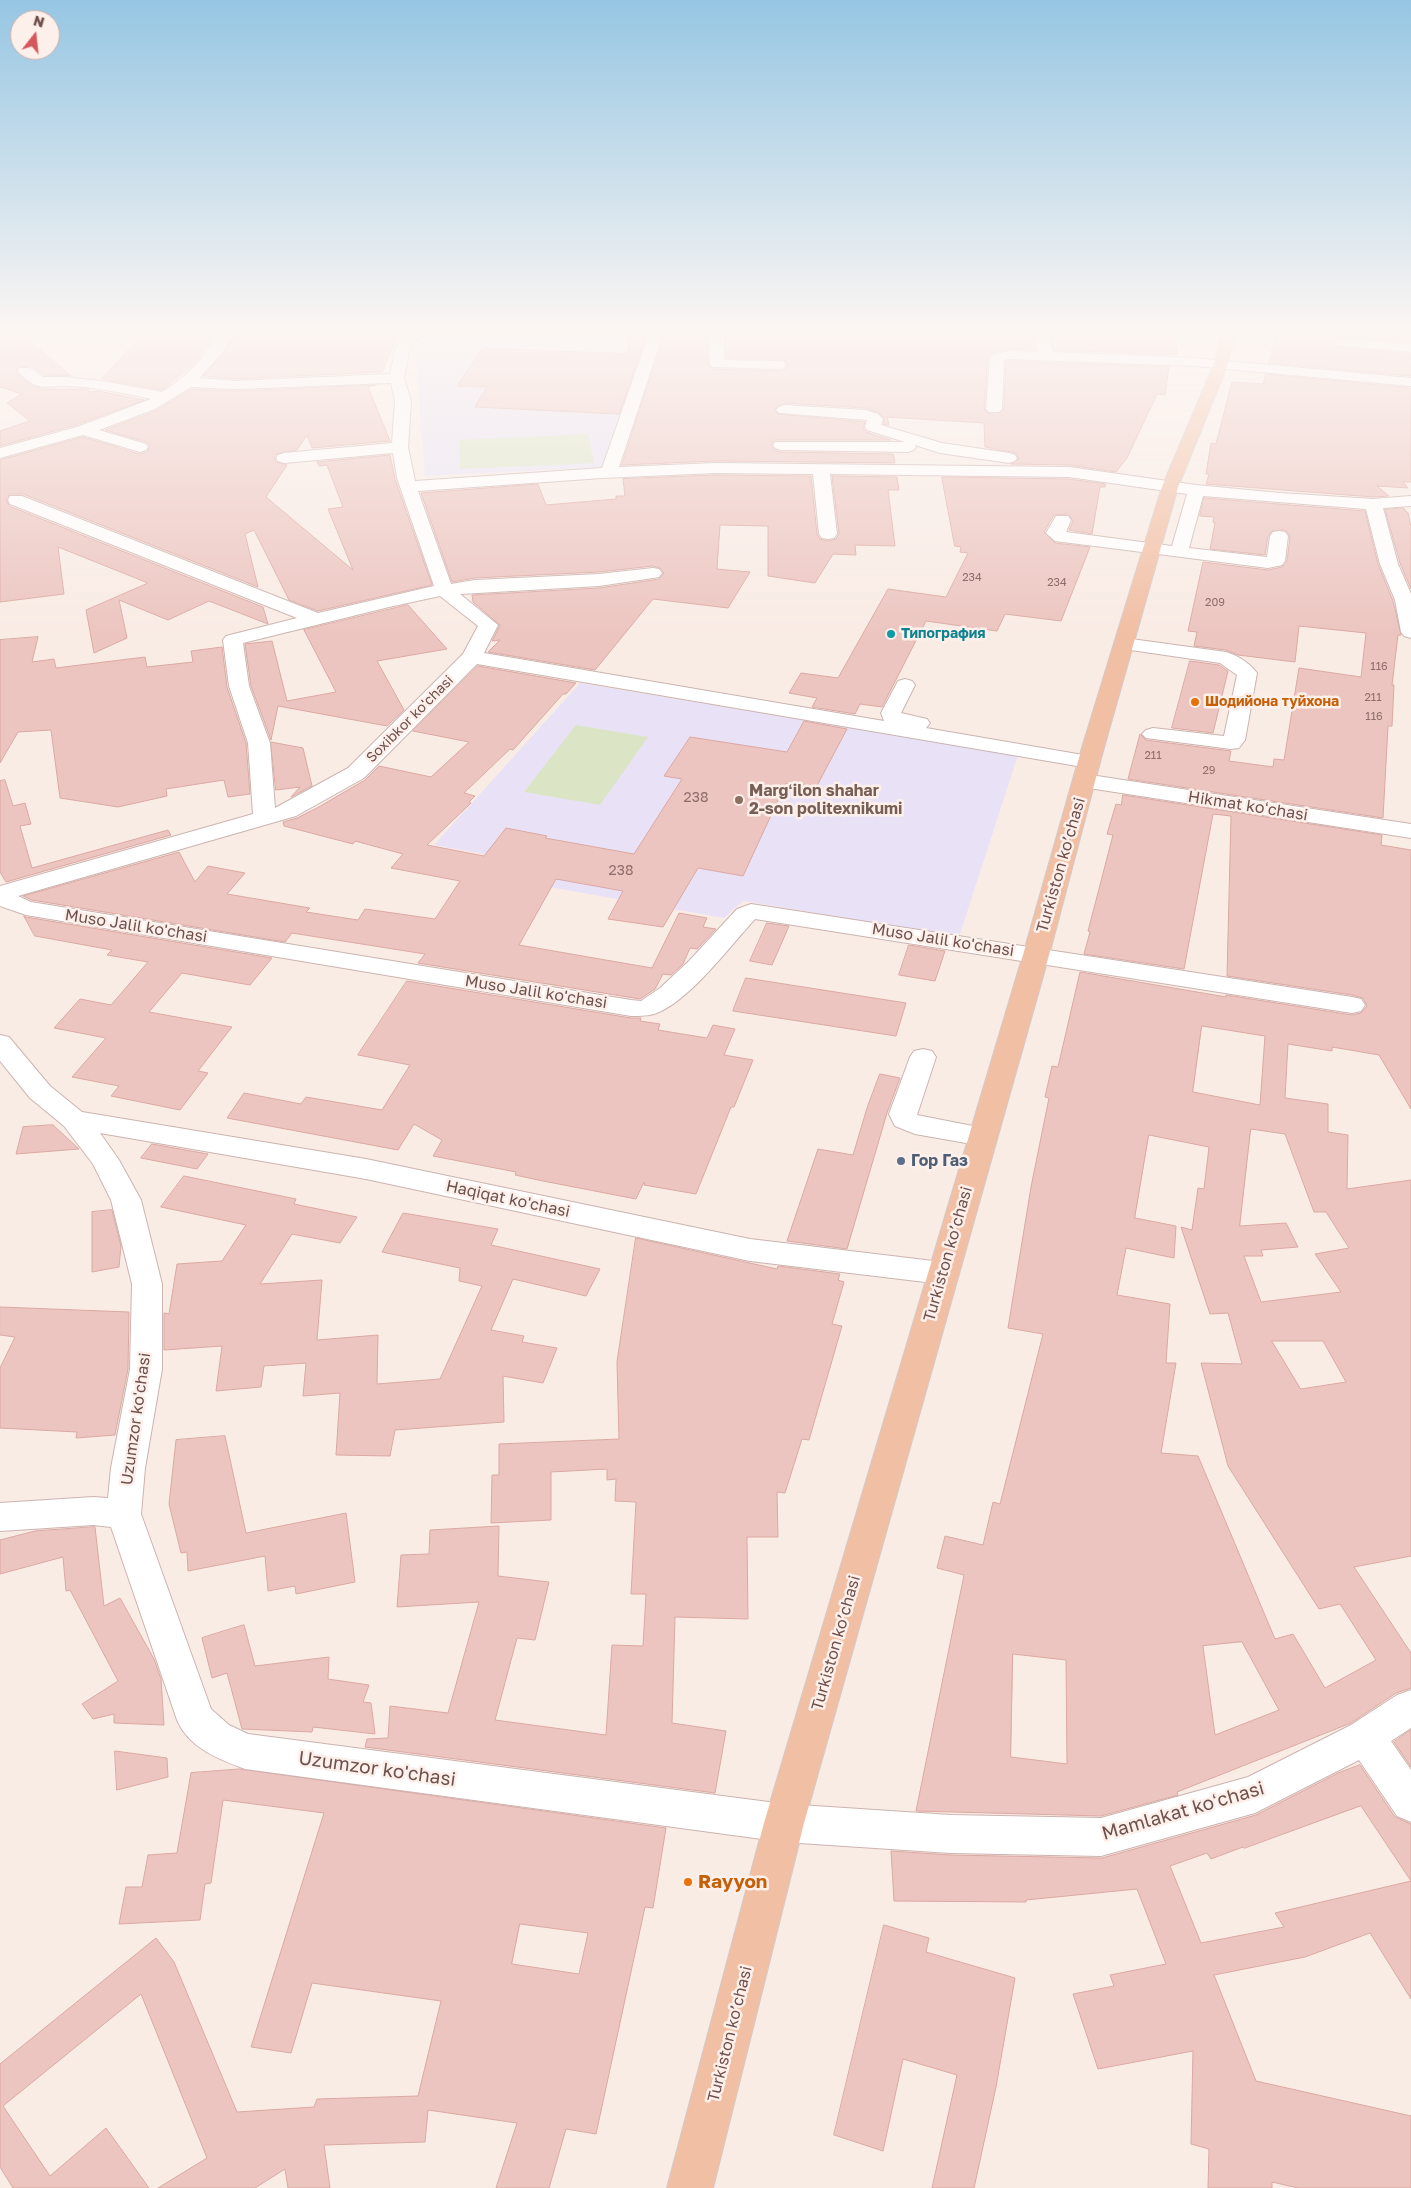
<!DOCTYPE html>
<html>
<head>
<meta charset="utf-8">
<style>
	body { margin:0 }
	#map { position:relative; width:1411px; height:2188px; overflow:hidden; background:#f9ece5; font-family:"Golos Text",sans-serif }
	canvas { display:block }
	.north { position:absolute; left:10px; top:10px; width:50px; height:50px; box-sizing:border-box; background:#fdf0eb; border:1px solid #c4b0ac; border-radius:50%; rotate:16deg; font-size:14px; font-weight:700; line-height:20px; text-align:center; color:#6f504d }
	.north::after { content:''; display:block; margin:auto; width:18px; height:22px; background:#d6585f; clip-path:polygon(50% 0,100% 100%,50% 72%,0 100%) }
</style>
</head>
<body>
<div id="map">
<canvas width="1411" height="2188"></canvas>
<div class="north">N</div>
</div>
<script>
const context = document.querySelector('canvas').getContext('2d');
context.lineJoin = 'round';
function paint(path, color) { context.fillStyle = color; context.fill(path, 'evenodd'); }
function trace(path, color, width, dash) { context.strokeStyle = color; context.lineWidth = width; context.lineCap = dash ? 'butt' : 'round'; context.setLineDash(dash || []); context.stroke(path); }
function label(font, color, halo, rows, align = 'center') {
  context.font = font + ' "Golos Text",sans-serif'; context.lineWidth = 5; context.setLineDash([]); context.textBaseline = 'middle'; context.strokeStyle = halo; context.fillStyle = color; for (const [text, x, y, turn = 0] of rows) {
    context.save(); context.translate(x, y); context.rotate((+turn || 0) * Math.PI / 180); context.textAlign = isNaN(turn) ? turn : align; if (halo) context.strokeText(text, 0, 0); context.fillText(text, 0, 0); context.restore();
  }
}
paint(new Path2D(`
	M431,328H654L605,467L425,476L416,355Z
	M580,683L1018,755L959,937L743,901L724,918L493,877L507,858L434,845Z`), '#e9e2f6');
paint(new Path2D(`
	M588,434L594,463L460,469L459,440Z
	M576,725L648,737L600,805L524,792Z`), '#dbe5c5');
const building = new Path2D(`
	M0,328H10L25,337L71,376L44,375L31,366L18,367L16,371L18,374L33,386L43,389H88L90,392L98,391L144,400L76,425L0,446V431L30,421L7,403L22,394L0,387Z
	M149,328H220L195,363L162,390L102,379Z
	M238,328H369L399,333L382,372L235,379L203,376L224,353Z
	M628,328H649L619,414L475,407L487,387L457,386L483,348L628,354Z
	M667,328H707L708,364L712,369L779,371L784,370L788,366L784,360L726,358L725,328H960V332L1023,334L1021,328H1030L1036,350L1008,349L992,353L988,357L984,409L989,414H999L1004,409L1006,362L1008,361L1169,367L1165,395L1157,394L1127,458L1116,472L1069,465L1011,464L1019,459L1016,453L985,447L984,423L887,417L889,425L883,424L884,418L879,413L866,408L784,403L775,409L778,414L865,422L863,428L866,432L891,440H775L771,444L774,450L781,452L893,454L895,463L716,461L622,465Z
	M1048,328H1173L1177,355L1054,350Z
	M1278,328H1411V342L1342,336L1337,337L1333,341L1337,347L1411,354V376L1269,363Z
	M1266,374L1411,388V482H1403L1408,488L1377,486L1389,496L1373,497L1206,484L1209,474H1206L1211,443L1216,444L1232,382L1263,384Z
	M376,385L368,387L390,441L312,448L307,435L297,450L276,454L274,457L276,462L287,465L266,497L353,570L328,509L343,507L327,465L319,466L317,462L390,455L395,479L432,585L318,611L289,600L254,530L245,534L258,587L23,494H10L6,499L9,506L263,607L268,624L209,601L168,620L119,600L127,638L94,653L86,610L148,583L58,547L64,594L0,602V460L83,437L139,454L147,452L150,446L147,442L105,430L156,411L191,389L235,391Z
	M716,475L811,476L817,534L820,539L828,541L836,539L839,534L832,476L897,477L899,490H888L895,546L855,545L856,555L833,554L815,583L768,576V526L720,525L717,569L750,572L728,608L653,599L595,670L488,652L500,640L492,641L500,625L473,602L472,595L599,588L659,579L664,573L660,568L653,566L599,572L475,578L452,582L421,493L538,484L546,505L616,499V496H625L623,479Z
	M942,477L1069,479L1106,484L1105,487H1100L1092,534L1069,530L1073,521L1068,514L1054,515L1044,532L1055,543L1090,547L1061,621L1005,614L997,631L926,621L882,707L860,704L855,714L812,707L817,698L789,693L801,673L838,678L888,589L946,597L968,553L960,552L961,547L955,546Z
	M1204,498L1365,511L1378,564L1393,601L1401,635H1398L1392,685H1394L1392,726H1388L1383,818L1128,779L1140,734L1146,740L1231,751L1229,761L1273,767L1274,759L1284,760L1299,668L1361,677L1366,633L1299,626L1295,662L1238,655L1226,650L1194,646L1197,632L1188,631L1203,562L1268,570L1282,567L1287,561L1290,536L1285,530L1272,531L1268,536L1265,555L1210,549L1215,523L1213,522L1214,517L1200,516Z
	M1403,508L1408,513L1411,527V589L1400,563L1385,510Z
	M408,605L447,649L377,661L404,710L387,726L278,706L271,740L251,686L245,644L272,641L287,701L336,692L304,630Z
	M38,637L32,662L54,659L56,668L145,657L147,667L193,662L191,651L222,647L227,687L246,743L250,794L228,797L224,780L166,789L167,796L118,807L60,798L51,730L18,732L0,763V640Z
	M1190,661L1219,665L1228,671L1213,733L1172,728Z
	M478,666L576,683L566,694H563L513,750L510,749L464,793L475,796L469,802L471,803L427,845L484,856L506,828L547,836L545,838L634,854L682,779L664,776L690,737L787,752L804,721L847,729L812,795L786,783L743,876L698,868L663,927L608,919L623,891L556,879L519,945L652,968L679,913L707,918L703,927L716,929L697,949L690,948L683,964L671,975L663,974L655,989L640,999L418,963L425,954L292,933L285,942L32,900L23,896L179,852L195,882L208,866L245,873L227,894L310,908L306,912L358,920L365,909L435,919L460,881L391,868L403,854L355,841L353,844L284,826L283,822L297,818L317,808L365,780L379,766L431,777L469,742L413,731Z
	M271,742L303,748L312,786L291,797L300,787L276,790Z
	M5,780L13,806L25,803L31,824L20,826L32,868L168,830L171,835L6,882L0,872V781Z
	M1123,795L1382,835L1381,845L1411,850V1109L1379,1055L1332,1047V1051L1288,1044L1285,1098L1328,1104V1132L1348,1135L1347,1189L1411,1180V1556L1354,1567L1411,1653V1688L1396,1693L1351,1723L1177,1792L1178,1795L1101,1816L916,1811L964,1575L937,1568L945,1536L983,1545L993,1502L1000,1504L1043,1334L1008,1328L1031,1187L1049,1098L1045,1097L1052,1066L1058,1067L1080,972L1226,997V995L1352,1015L1361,1013L1367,1006L1363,998L1352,995L1227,976L1231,816L1213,814L1184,969L1084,954L1090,932L1088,931L1113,835L1107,834L1116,804L1121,805ZM1202,1026L1265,1036L1260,1105L1193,1092ZM1251,1129L1285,1134L1314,1212H1326L1349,1248L1315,1254L1341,1292L1261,1302L1244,1256H1263L1261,1250L1298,1247L1286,1223L1240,1226ZM1149,1135L1209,1147L1204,1189L1198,1188L1192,1230L1181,1227L1210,1314L1228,1313L1242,1364L1201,1363L1228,1466L1319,1609L1340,1604L1376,1660L1325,1688L1293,1634L1275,1639L1198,1456L1161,1453L1176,1363H1166L1170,1304L1117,1295L1126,1248L1174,1258L1176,1226L1135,1218ZM1272,1341H1323L1346,1382L1301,1389ZM1242,1642L1279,1710L1215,1735L1203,1646ZM1013,1654L1066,1660L1067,1764L1011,1757Z
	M24,916L26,917L272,958L250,985L182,973L149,1012L232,1027L198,1071L208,1073L180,1110L111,1096L119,1086L72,1077L106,1038L54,1028L80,999L111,1005L148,962L107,955L112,950L35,936Z
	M767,923L789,926L772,965L750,961Z
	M909,945L945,951L935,981L899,975Z
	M746,978L906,1003L896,1036L733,1011Z
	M407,981L631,1018H641L640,1021L660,1024L658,1030L707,1038L713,1025L735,1029L724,1055L753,1060L734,1107H731L696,1194L644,1185V1182L636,1199L543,1181L515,1175L516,1172L433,1156L442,1140L414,1124L398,1150L227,1118L244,1093L301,1104L306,1097L382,1110L410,1065L358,1055Z
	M880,1074L900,1078L887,1113L847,1249L787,1241L818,1149L853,1155L867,1108Z
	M53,1125L79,1149L16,1154L23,1127Z
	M152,1144L208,1154L197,1169L141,1158Z
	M184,1176L296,1199L294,1204L357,1217L340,1243L292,1234L260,1284L322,1280L317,1340L378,1335L377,1384L440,1379L482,1286L459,1281L460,1268L382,1252L403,1213L498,1229L491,1245L600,1269L586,1296L513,1279L491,1330L524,1336L522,1342L557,1348L543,1383L503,1376L504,1422L395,1430L390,1456L336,1455L340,1393L303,1396L306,1363L264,1366L261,1387L216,1391L222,1346L164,1350V1313L169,1314L177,1264L222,1261L246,1225L161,1207Z
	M112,1210L121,1246L119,1267L92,1272V1212Z
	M636,1238L777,1269L778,1266L840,1274L838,1280L844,1282L832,1324L842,1326L809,1440L802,1439L785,1493L777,1492L778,1537H747L748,1619L675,1617L672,1723L726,1731L715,1793L365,1747L367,1739L388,1738L390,1706L448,1713L479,1602L397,1607L401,1555L429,1554L430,1530L499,1526L498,1576L549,1582L535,1640L517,1638L495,1720L606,1735L612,1645L643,1646L646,1594H631L636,1502L615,1501L616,1479L607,1480V1469L551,1472V1520L491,1523L492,1475H499V1444L619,1439L617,1362Z
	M0,1307L129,1312L128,1369L115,1435L76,1438L77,1432L0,1428V1368L15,1337L0,1335Z
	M225,1436L246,1533L346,1513L355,1582L296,1594L295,1586L268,1591L265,1556L188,1571L187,1552L181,1553L169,1504L176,1440Z
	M95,1527L104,1606L120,1598L154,1659L161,1679L164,1725L114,1723V1714L93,1719L82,1704L118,1681L70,1590L66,1591L63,1557L0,1574V1540L35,1531Z
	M244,1625L255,1666L329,1657L328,1679L369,1685L363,1702L371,1703L375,1734L313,1727L312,1732L242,1729L227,1673L212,1678L202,1638Z
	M1411,1730V1767L1394,1742Z
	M115,1751L167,1758L168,1777L117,1790Z
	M1360,1765L1395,1817L1411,1824V1999L1370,1933L1305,1957L1214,1975L1256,2081L1411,2116V2188H1298L1272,2182V2188H1208L1209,2149L1191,2144L1193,2051L1098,2069L1073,1994L1114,1986L1110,1975L1166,1964L1137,1889L1026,1900V1902L894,1901L891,1851L951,1855L1102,1858L1256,1815L1338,1773ZM1361,1806L1411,1881L1275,1913L1284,1927L1201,1943L1170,1866L1207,1853L1211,1859L1243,1847L1244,1848Z
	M240,1769L666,1828L653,1908L645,1907L596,2134L566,2129L549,2188H496L517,2123L428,2110L425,2142L324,2145L330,2188H288L285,2169L255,2188H158L207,2158L141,1994L3,2106L50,2176L106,2128L149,2188H13L0,2167V2064L156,1938L174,1962L237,2112L314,2107L317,2099L418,2096L441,2001L312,1983L291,2053L251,2047L324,1813L223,1800L211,1883L205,1884L200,1920L119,1924L126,1887H142L148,1855L177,1853L191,1773ZM520,1924L588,1933L579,1974L512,1964Z
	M884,1925L929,1938L926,1952L1015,1978L996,2087L974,2188H932L957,2075L903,2059L883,2151L834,2135Z`);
paint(building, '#ecc5c0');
trace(building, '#dca8a2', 1);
const minor = new Path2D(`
	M222,328H236L223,352L199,378L235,381L390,374L396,346L414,328H429L410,347L404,378L411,401L408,447L415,481L602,468L651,328H665L619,467L716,463L1069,467L1196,485L1280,493L1373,499L1411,496V506L1383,508L1398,564L1411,594V638L1404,636L1401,632L1395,600L1380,564L1366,509L1203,496L1189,548L1267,557L1270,536L1273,532L1279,531L1285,532L1288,536L1285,561L1282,565L1268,568L1055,541L1046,533L1056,516H1068L1071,520L1066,532L1172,546L1187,494L1069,477L830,474L837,534L834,538L828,539L822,538L819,534L813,474L716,473L602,478L418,491L451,584L475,580L599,574L653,568L659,569L662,573L659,577L653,578L599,586L460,594L498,625L484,653L884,721L881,713L898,681L905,679L912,681L915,685L901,713L927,719L930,723L926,728L1089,756L1097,757L1100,762L1097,767L1089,768L477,664L364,778L296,816L18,896L31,902L631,1000L641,1001L660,988L689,961L737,909L751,904L1352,997L1361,999L1365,1005L1361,1011L1352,1013L755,919C730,946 688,1003 654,1014C646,1016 639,1016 631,1016L26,915L0,906V886L253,814L248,743L229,686L223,640L226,636L297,618L10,504L8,500L10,496H22L318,613L434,586L397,478L393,453L284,463L278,461L276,458L278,455L284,453L392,443L395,401L391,383L235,389L191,387L155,409L99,430L146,444L148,447L146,450L140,452L83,435L0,458V448L77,427L151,399C123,393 95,387 67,386C57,385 45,389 36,385C30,383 21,376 18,371L20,368H30L43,377H66L108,382L162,392C189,375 207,356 222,328ZM440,596L478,626L463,654L348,768L275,808L270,743L249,686L243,643L389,607Z
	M709,328H723L724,360L779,361L784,362L786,365L784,368L779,369L712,367L710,364Z
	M1032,328H1046L1053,352L1195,358L1411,378V386L1195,366L1008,359L1004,361L1002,409L999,412H989L986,409L990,358L992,355L1008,351L1038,352Z
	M1342,338L1411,344V352L1337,345L1335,342L1337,339Z
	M784,405L865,410L878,414L883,419L881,425L942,443L1009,453L1015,455L1017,458L1015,461L1009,463L940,453L915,445L916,447L914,450L908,452L781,450L775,448L773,445L775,442H905L867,430L865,427L867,420L779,413L776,410L779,407Z
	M1124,638L1226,652C1237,655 1251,664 1257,673L1245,740L1239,748L1231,749L1146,738L1142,734L1146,730L1153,728L1224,736L1237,675L1220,663L1117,648L1114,644L1117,640Z
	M1084,774L1411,824V838L1076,786L1073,781L1076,776Z
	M0,1035L9,1037L50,1086L82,1112L366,1159L750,1239L942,1262L953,1265L957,1273L953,1281L942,1284L750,1261L366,1179L100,1133L119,1160L141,1200L162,1284V1369L145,1468L141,1514L211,1709L229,1725L248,1734L784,1804L951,1815L1101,1818L1248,1777L1351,1725L1397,1695L1411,1690V1728L1391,1741L1411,1770V1822L1397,1816L1359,1760L1255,1813L1101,1856L951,1853L784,1842L245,1769C218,1759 189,1748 177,1720L111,1527L93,1525L0,1531V1503L93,1497L108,1498L111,1468L130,1369L132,1284L111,1200L93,1164L64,1126L30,1098L0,1061Z
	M923,1049L932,1051L936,1057L917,1115L993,1130L997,1137L993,1144L983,1146L915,1134L895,1126L889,1114L910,1057L914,1051Z`);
const major = new Path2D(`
	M1223,328H1237L1228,364L1178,487L1103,751L1049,955L804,1823L713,2188H667L764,1823L1023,955L1081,751L1162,487L1214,364Z`);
trace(minor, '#ccb4b0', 2);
trace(major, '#d4caca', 2);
paint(minor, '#fff');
paint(major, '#f1bfa4');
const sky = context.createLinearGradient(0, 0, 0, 635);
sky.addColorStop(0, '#96c6e3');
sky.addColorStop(0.52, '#fcf6f3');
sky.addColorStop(1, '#fcf6f300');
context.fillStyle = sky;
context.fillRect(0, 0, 1411, 635);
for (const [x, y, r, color] of [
	[891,634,5,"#0f9aa8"],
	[1195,702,5,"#e8710a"],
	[739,800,5,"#8d6e63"],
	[901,1161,5,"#5c6f8a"],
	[688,1882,5,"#e8710a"]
]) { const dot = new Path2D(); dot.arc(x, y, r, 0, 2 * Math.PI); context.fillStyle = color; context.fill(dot); trace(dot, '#fdf0eb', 2); }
label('11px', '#8e6d6a', null, [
	["234",972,578],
	["234",1057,583],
	["209",1215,603],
	["116",1379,667],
	["211",1373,698],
	["116",1374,717],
	["211",1153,756],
	["29",1209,771]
]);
label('bold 14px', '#0d838f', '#fdf0eb', [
	["Типография",901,634]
], 'left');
label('bold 14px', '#c56008', '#fdf0eb', [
	["Шодийона туйхона",1205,702]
], 'left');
label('14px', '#6f504d', '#fdf0eb', [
	["Soxibkor ko'chasi",410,719,-45]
]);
label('14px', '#8e6d6a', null, [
	["238",696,798],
	["238",621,871]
]);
label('bold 16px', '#785e54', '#fdf0eb', [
	["Margʻilon shahar",749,791],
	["2-son politexnikumi",749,809]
], 'left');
label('16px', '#6f504d', '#fdf0eb', [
	["Hikmat koʻchasi",1248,806,9],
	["Turkiston ko’chasi",1061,865,-74],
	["Muso Jalil ko'chasi",136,926,9],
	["Muso Jalil ko'chasi",943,940,9],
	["Muso Jalil ko'chasi",536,992,9],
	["Haqiqat ko'chasi",508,1199,12],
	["Turkiston ko’chasi",948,1254,-74],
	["Uzumzor ko'chasi",136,1419,-82],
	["Turkiston ko’chasi",836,1643,-74],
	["Turkiston ko’chasi",730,2034,-76]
]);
label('bold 16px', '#4e5e75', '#fdf0eb', [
	["Гор Газ",911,1161]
], 'left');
label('19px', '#6f504d', '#fdf0eb', [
	["Uzumzor ko'chasi",377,1769,8],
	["Mamlakat koʻchasi",1183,1811,-16]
]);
label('bold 19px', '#c56008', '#fdf0eb', [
	["Rayyon",698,1882]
], 'left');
</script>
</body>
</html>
